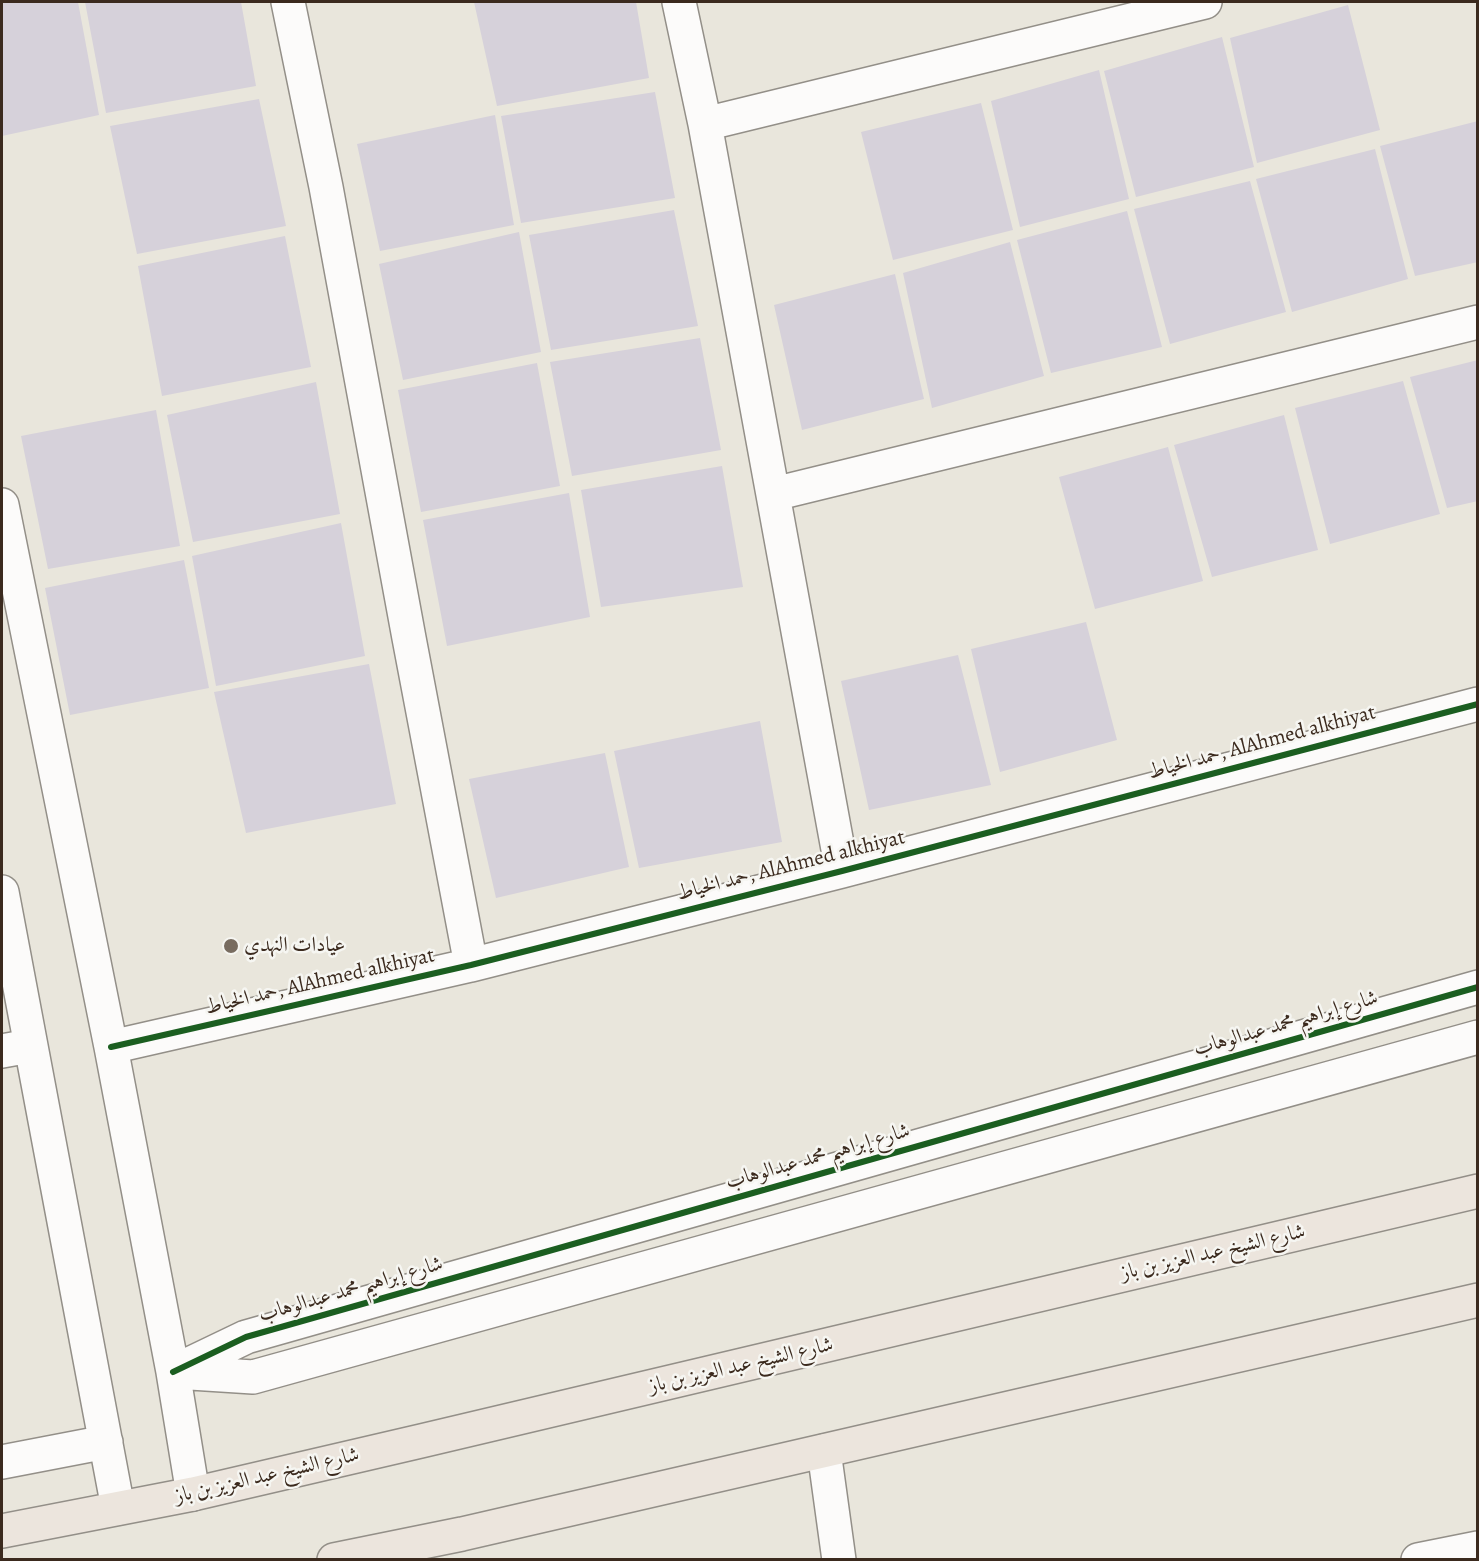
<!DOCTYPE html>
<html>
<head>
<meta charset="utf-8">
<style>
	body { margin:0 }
	#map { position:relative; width:1479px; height:1561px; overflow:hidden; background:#e9e6dc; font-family:Alegreya,serif }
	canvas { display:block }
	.frame { position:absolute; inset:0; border:3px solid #3b2a1e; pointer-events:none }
</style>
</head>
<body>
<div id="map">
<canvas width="1479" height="1561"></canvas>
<div class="frame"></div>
</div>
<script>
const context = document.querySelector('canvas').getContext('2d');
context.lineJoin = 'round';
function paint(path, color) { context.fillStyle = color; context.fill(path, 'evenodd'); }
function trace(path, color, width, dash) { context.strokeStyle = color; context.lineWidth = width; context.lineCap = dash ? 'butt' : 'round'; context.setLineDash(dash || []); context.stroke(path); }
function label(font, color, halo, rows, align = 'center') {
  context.font = font + ' Alegreya,Amiri,serif'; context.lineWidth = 5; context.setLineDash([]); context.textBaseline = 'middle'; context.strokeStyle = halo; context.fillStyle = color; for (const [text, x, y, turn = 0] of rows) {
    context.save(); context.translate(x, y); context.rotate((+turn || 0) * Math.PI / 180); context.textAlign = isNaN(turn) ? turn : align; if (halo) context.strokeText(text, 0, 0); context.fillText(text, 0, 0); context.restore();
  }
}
paint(new Path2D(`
	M2,2H78L99,115L2,136Z
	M85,2H241L256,86L106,113Z
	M474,2H636L649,78L497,106Z
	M1348,5L1380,130L1257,163L1230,38Z
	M1222,37L1254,167L1136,197L1104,71Z
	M1099,70L1129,199L1020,227L991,101Z
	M655,92L675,198L521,223L501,116Z
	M259,99L286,226L137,254L110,126Z
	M981,103L1013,230L893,260L861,132Z
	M495,115L514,225L380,251L357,144Z
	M1478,121V262L1415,276L1380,146Z
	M1375,149L1408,279L1292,312L1256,179Z
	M1250,181L1286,312L1170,344L1134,209Z
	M674,210L698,326L551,350L529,235Z
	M1127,211L1162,347L1051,373L1017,240Z
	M519,232L541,352L403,380L379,264Z
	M285,236L311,367L162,396L138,266Z
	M1010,242L1044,376L932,408L903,273Z
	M895,274L924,399L802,430L774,305Z
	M700,338L721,450L572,476L550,362Z
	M1478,360V501L1447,508L1410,377Z
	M537,363L560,486L421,512L398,390Z
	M1403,381L1440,514L1330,544L1295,408Z
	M316,382L340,514L193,542L167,415Z
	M156,410L180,546L48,569L21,436Z
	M1284,415L1318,550L1212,577L1174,445Z
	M1168,447L1203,581L1095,609L1059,477Z
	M722,466L743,587L601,607L581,490Z
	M569,493L590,617L447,646L423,520Z
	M341,523L365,656L216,686L192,556Z
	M184,560L209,688L70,715L45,588Z
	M1086,622L1117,740L1000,772L971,649Z
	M958,655L991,785L869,810L841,681Z
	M369,664L396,804L246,833L214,692Z
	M760,721L782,842L639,868L614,751Z
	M605,753L629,867L496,898L469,779Z`), '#d6d1da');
const minor = new Path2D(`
	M288,2L326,187L409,638L471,965
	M679,2L705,124L842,871
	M705,124L1205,2
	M774,494L1478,322
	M2,505L111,1047L173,1372L193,1494
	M2,892L118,1508
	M111,1047L471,965L842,871L1478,704
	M2,1051L30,1046
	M173,1372L246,1337L1478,987
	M175,1372L253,1377L1478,1037
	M824,1451L839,1560
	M2,1462L106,1442
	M1418,1560L1478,1548`);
const major = new Path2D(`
	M2,1531L193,1494L421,1441L1478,1191
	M334,1560L462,1534L1478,1300`);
trace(minor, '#938f88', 36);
trace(major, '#938f88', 36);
trace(minor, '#fcfbfa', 33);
trace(major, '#ece5dd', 33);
trace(new Path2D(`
	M111,1047L471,965L842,871L1478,704
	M173,1372L246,1337L1478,987`), '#1b5e20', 6);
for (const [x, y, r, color] of [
	[231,946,8,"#786c60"]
]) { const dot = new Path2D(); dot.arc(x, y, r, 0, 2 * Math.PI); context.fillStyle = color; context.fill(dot); trace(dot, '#f6f6f2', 2); }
label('21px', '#3b2a1e', '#f6f6f2', [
	["حمد الخياط, AlAhmed alkhiyat",1262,743,-15],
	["حمد الخياط, AlAhmed alkhiyat",791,866,-14],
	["حمد الخياط, AlAhmed alkhiyat",320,982,-13],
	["شارع إبراهيم محمد عبدالوهاب",1286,1024,-16],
	["شارع إبراهيم محمد عبدالوهاب",818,1157,-16],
	["شارع الشيخ عبد العزيز بن باز",1213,1253,-13],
	["شارع إبراهيم محمد عبدالوهاب",351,1290,-16],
	["شارع الشيخ عبد العزيز بن باز",741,1366,-13],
	["شارع الشيخ عبد العزيز بن باز",267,1476,-13]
]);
label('21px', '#3b2a1e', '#f6f6f2', [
	["عيادات النهدي",244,946]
], 'left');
</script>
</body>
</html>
